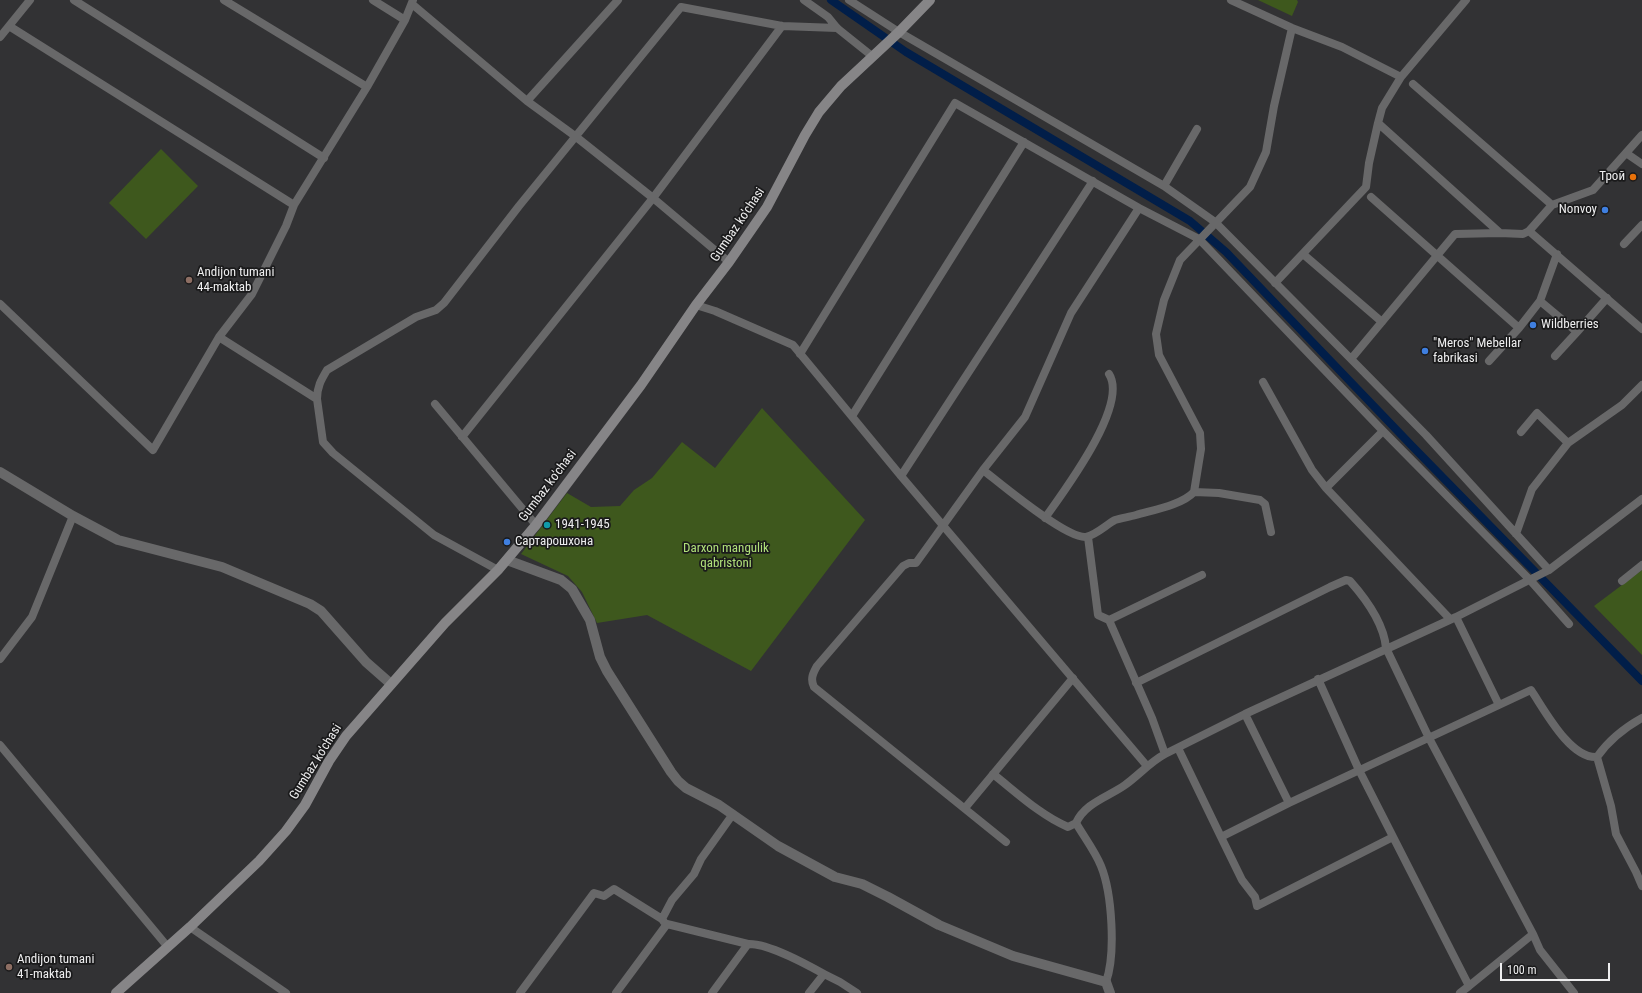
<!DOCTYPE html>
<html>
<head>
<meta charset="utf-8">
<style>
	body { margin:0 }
	#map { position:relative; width:1642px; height:993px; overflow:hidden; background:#323234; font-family:"Roboto Condensed",sans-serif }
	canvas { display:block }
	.scale { position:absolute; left:1500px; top:963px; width:110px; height:18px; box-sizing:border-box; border:2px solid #eeeeef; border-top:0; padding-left:5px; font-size:12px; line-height:14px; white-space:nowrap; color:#eeeeef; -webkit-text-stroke:3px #1a1a1b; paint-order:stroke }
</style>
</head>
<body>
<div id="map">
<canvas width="1642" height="993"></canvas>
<div class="scale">100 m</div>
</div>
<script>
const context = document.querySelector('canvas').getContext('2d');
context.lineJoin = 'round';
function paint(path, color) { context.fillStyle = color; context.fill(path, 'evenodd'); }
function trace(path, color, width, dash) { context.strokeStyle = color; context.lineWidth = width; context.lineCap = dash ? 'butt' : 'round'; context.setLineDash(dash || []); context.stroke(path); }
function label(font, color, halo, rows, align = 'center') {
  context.font = font + ' "Roboto Condensed",sans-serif'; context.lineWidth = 3.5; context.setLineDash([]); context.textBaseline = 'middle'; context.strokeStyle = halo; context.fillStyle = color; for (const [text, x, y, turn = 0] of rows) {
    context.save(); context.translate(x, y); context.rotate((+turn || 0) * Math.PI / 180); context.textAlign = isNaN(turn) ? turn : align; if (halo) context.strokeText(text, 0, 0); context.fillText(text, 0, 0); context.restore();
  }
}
paint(new Path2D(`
	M1258,0H1297L1298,2L1292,16Z
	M161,149L198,186L146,239L109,203Z
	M762,408L865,520L751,671L647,615L597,623L582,592L568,576L521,554L567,493L591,507L620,506L634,490L652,478L682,442L715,468Z
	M1642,570V655L1594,606Z`), '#3e581d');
trace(new Path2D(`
	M831,0L906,52L1190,221L1226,252L1412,446L1642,681`), '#011e49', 8);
trace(new Path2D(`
	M74,0L324,158
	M224,0L367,87
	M373,0L405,20
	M804,0L828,17L837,28L872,56
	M849,0L899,32L1164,186L1215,222L1351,359L1455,234L1500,233L1523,234L1529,231L1552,205
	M1231,0L1292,28L1342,47L1401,77L1466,0
	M412,4L527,101L575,136L653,198L729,262
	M9,26L294,205
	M0,37L30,0
	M1401,77L1382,108L1378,123L1500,233
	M1413,84L1552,205L1593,190L1642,135
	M527,101L618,0
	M1626,153L1642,164
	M1164,186L1197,129
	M1371,197L1519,328
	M1529,231L1642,329
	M1624,244L1642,225
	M1303,254L1382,322
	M1275,283L1366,187L1369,163L1378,123
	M1540,301L1577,332L1555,356
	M0,304L153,450L219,337L252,294L286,226L294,205L367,87L405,20L413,0
	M696,305L715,311L793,345L901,476L1147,766
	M1577,332L1607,298
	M219,337L317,399C317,387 321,380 327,370L416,317L436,310L444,303L519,206L681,7L782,26L837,28
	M800,354L955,103L1139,208L1199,239L1383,431L1530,580L1569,624
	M1351,359L1426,435L1549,570
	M1489,361L1519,328L1540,301L1557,254
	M1263,382L1312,470L1326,488L1450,619
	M317,399L323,442L333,453L434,535L498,570
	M435,404L536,525
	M852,416L1024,142
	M1521,432L1537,413L1568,443
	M462,437L653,198L782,26
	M983,470L1025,417L1071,313L1139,208
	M901,476L1093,181
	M1326,488L1383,431
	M1194,492L1219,493L1260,500L1265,504L1271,532
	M1045,518C1064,491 1129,405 1109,374
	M1516,534L1532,489L1568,443L1622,405L1642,385
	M1088,537L1098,615L1109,620L1152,718L1165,754
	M1622,581L1642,565
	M1109,620L1202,575
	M0,659L32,617L73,516
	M1318,679L1359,770L1469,986L1460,993
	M1136,683L1330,587L1346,580L1350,581C1366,599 1384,624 1386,648L1429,738L1533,934L1469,986
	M1499,705L1531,690C1544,709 1570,759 1597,757
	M1245,714L1289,803
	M1642,718C1624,728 1609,740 1597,757L1611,806L1616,834L1636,872L1642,886
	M0,745L167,946
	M1178,748L1221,837L1289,803L1499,705L1456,617
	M993,774C1016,792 1040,815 1068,827L1076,823
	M965,808L1073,678
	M1221,837L1242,880L1255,897L1257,906L1393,837
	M1006,842L814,687C810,679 813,673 817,666L903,566L909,563H916L983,470C1001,484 1066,539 1086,537C1096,535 1106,525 1115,520C1121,518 1129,517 1136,515C1153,510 1182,505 1194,492L1201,449L1200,433L1159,355L1156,334L1164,300L1180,260L1250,187L1266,152L1274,106L1292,28
	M664,922L662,919L672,900L694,874L701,859L733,814
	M190,927L286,993
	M1533,934L1540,950L1574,993
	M824,974L840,982L857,993
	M1106,982C1116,954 1112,893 1101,866C1095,851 1084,837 1076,823C1085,803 1108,797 1125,785C1139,775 1150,762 1165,754L1245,714L1456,617L1549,570L1642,499
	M520,993L594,893L604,896L614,889L662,919
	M616,993L667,924L748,944C768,943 806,964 824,974L809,993
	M712,993L748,944`), '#686869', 8);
trace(new Path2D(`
	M0,472L73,516L118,540L222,567L310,604L321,611L366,662L391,684
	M507,560L561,580L572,589L590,620L600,657L607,671L671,772L678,781L686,788L719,805L778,846L835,877L862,884L888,897L939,925L1013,956L1106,982L1110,993`), '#686869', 10);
trace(new Path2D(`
	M116,993L190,927L259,861L286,831L305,805L329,761L346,736L445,623L498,570L536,525L641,385L696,305L729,262L767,207L805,135L819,112L841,86L899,32L930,0`), '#868587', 10);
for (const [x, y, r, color] of [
	[1633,177,4,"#e8710a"],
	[1605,210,4,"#3f7fe0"],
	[189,280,4,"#8d6e63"],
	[1533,325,4,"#3f7fe0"],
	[1425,351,4,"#3f7fe0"],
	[547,525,4,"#0f9aa8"],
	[507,542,4,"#3f7fe0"],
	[9,967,4,"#8d6e63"]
]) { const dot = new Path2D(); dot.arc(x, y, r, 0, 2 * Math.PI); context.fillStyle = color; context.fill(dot); trace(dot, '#1a1a1b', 1.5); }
label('13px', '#eeeeef', '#1a1a1b', [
	["Трой",1625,177,"right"],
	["Nonvoy",1597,210,"right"],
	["Andijon tumani",197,273],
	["44-maktab",197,288],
	["Wildberries",1541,325],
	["\"Meros\" Mebellar",1433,344],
	["fabrikasi",1433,359],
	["1941-1945",555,525],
	["Сартарошхона",515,542],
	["Andijon tumani",17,960],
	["41-maktab",17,975]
], 'left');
label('13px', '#eeeeef', '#1a1a1b', [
	["Gumbaz ko'chasi",738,225,-56],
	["Gumbaz ko'chasi",548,486,-53],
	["Gumbaz ko'chasi",316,762,-58]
]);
label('13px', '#b0e07a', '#1a1a1b', [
	["Darxon mangulik",726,549],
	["qabristoni",726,564]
]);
</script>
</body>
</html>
